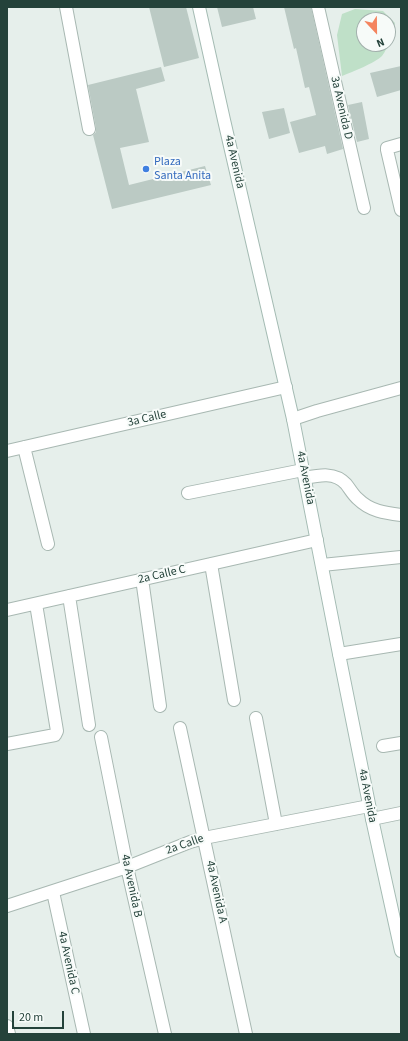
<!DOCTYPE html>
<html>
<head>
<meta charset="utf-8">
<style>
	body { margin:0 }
	#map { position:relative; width:408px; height:1041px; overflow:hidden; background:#e6efeb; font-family:"Source Sans 3",sans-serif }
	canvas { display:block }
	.frame { position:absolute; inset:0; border:8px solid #24423a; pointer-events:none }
	.north { position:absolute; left:356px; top:12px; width:40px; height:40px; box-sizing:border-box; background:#f7fbf9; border:1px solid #a3b1ad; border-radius:50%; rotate:158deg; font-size:11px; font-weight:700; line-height:16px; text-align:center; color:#24423a }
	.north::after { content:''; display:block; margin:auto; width:14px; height:18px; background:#f4845f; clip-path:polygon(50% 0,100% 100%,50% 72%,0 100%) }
	.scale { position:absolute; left:12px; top:1011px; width:52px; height:18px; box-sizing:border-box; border:2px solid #24423a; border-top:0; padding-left:5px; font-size:12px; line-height:14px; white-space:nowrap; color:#24423a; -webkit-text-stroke:3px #f7fbf9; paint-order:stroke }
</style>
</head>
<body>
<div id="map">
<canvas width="408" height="1041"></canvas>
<div class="frame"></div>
<div class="north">N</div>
<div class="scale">20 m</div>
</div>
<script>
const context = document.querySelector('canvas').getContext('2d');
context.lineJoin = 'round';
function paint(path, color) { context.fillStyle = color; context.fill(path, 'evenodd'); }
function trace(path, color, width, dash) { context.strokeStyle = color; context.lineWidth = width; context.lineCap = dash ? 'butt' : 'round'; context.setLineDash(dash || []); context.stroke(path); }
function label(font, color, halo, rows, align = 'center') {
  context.font = font + ' "Source Sans 3",sans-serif'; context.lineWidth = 4; context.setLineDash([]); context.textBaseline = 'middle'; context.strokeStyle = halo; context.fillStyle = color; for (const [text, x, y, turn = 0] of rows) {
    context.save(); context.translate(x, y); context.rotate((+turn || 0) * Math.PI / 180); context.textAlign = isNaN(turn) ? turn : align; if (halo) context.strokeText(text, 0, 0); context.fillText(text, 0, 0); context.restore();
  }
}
paint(new Path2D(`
	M355,9L383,11L395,23C391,34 389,47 382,56C375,63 352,72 342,76L337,35L342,14ZM364,20H388V44H364Z`), '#bfe0c8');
paint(new Path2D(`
	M149,7H186L199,58L164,67Z
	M217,7H253L256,19L222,27Z
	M284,7H311L343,149L327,154L325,146L299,153L290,122L316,115L309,87L305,88L296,48L294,49Z
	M401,66V90L377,97L370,73Z
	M161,67L165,81L136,89L149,142L120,148L129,185L205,166L211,185L112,209L93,135L96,132V128L88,85Z
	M362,102L369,139L357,142L348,105Z
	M284,108L290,133L269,139L262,112Z`), '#bbcac4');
const minor = new Path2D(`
	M66,7L89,129
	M318,7L364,208
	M401,144L387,148V150L401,210
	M293,419L317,411L401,388
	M24,447L48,544
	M7,451L286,387
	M305,478C320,475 335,472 346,484C350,489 353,495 358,499C370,511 385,513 401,515
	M188,493L303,470
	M211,564L234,700
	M322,565L401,557
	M142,579L160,706
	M69,596L89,725
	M7,610L317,540
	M339,654L401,644
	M256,718L276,824
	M180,728L246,1034
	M101,737L127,867L165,1034
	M7,744L55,735L57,731L36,604
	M383,746L401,743
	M372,819L401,813
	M53,892L84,1034
	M7,906L127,867L190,842L204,838L369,806
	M7,1026L9,1034`);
const secondary = new Path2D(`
	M199,7L224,120L293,419L339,654L372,819L401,951`);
trace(minor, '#a8b8b2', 14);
trace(secondary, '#a4bbb3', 14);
trace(minor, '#fff', 12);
trace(secondary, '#fff', 12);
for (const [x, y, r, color] of [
	[146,169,4,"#3f7fe0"]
]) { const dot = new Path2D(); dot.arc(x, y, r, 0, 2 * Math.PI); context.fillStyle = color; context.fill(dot); trace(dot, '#f7fbf9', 1.5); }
label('12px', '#24423a', '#f7fbf9', [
	["3a Avenida D",341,108,77],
	["4a Avenida",234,162,77],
	["3a Calle",147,419,-13],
	["4a Avenida",305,478,79],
	["2a Calle C",162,575,-13],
	["4a Avenida",367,796,79],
	["2a Calle",185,845,-19],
	["4a Avenida B",131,886,78],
	["4a Avenida A",216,892,78],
	["4a Avenida C",68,963,78]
]);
label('12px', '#366cbe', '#f7fbf9', [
	["Plaza",154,162],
	["Santa Anita",154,176]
], 'left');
</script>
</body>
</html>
